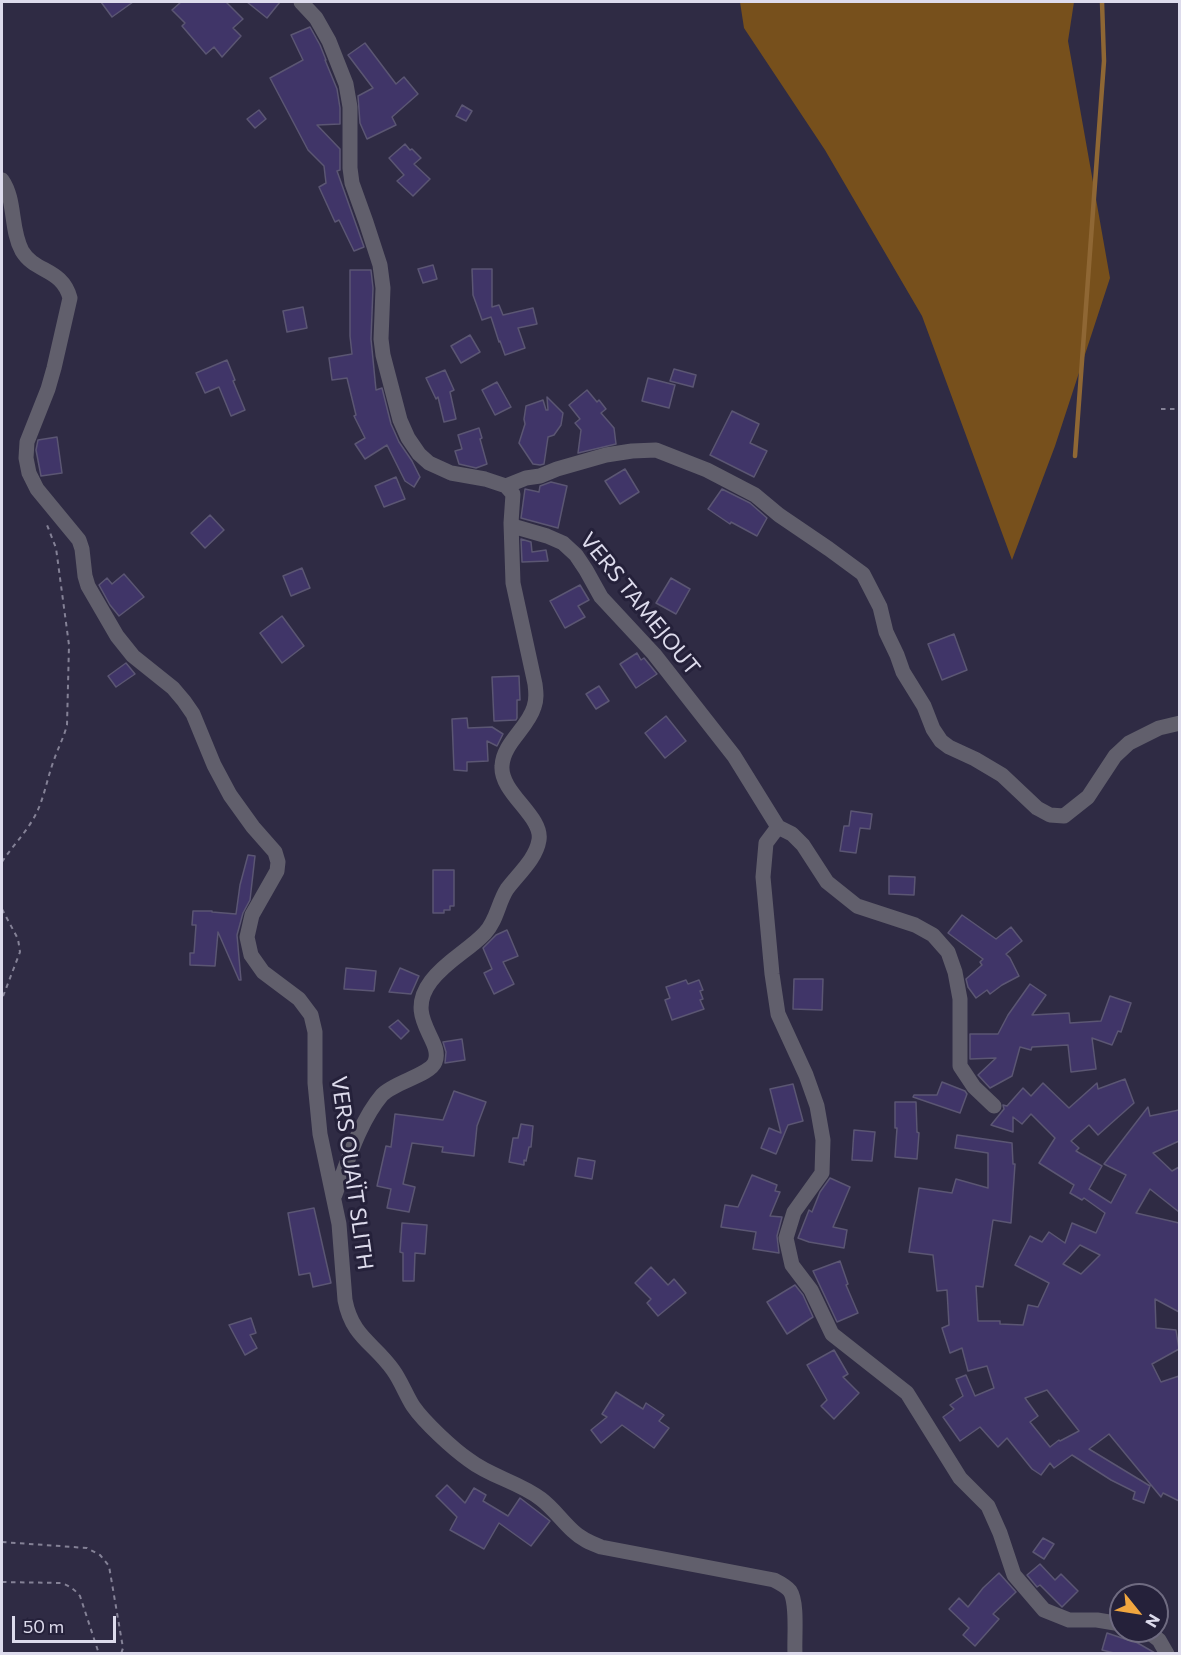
<!DOCTYPE html>
<html>
<head>
<meta charset="utf-8">
<style>
	body { margin:0 }
	#map { position:relative; width:1181px; height:1655px; overflow:hidden; background:#2f2b44; font-family:Commissioner,sans-serif }
	canvas { display:block }
	.frame { position:absolute; inset:0; border:3px solid #dddbec; pointer-events:none }
	.north { position:absolute; left:1109px; top:1583px; width:60px; height:60px; box-sizing:border-box; background:#25213a; border:2px solid #6f6b81; border-radius:50%; rotate:120deg; font-size:16px; font-weight:700; line-height:24px; text-align:center; color:#dddbec }
	.north::after { content:''; display:block; margin:auto; width:21px; height:27px; background:#f1a63f; clip-path:polygon(50% 0,100% 100%,50% 72%,0 100%) }
	.scale { position:absolute; left:12px; top:1616px; width:104px; height:27px; box-sizing:border-box; border:3px solid #dddbec; border-top:0; padding-left:8px; font-size:18px; line-height:21px; white-space:nowrap; color:#dddbec; -webkit-text-stroke:4px #25213a; paint-order:stroke }
</style>
</head>
<body>
<div id="map">
<canvas width="1181" height="1655"></canvas>
<div class="frame"></div>
<div class="north">N</div>
<div class="scale">50 m</div>
</div>
<script>
const context = document.querySelector('canvas').getContext('2d');
context.lineJoin = 'round';
function paint(path, color) { context.fillStyle = color; context.fill(path, 'evenodd'); }
function trace(path, color, width, dash) { context.strokeStyle = color; context.lineWidth = width; context.lineCap = dash ? 'butt' : 'round'; context.setLineDash(dash || []); context.stroke(path); }
function label(font, color, halo, rows, align = 'center') {
  context.font = font + ' Commissioner,sans-serif'; context.lineWidth = 6; context.setLineDash([]); context.textBaseline = 'middle'; context.strokeStyle = halo; context.fillStyle = color; for (const [text, x, y, turn = 0] of rows) {
    context.save(); context.translate(x, y); context.rotate((+turn || 0) * Math.PI / 180); context.textAlign = isNaN(turn) ? turn : align; if (halo) context.strokeText(text, 0, 0); context.fillText(text, 0, 0); context.restore();
  }
}
paint(new Path2D(`
	M740,2H1074L1068,41L1110,278L1055,446L1012,560L922,316L825,150L744,28Z`), '#77501c');
trace(new Path2D(`
	M1075,456L1104,61L1102,2`), '#8f6734', 4.5);
const building = new Path2D(`
	M101,2H133L112,17Z
	M181,2H226L243,19L233,28L241,36L222,57L214,47L206,54L182,26L185,23L172,10Z
	M247,2H280L267,18Z
	M310,27L320,45L326,60H325L337,89L340,108V124L317,125L340,149V170L337,171L364,247L354,251L339,220L335,222L319,187L326,183L324,166L308,150L270,78L303,60L291,35Z
	M365,43L396,84L404,77L418,94L392,117L396,125L367,139L360,123L358,96L373,88L348,55Z
	M462,105L472,111L466,121L456,116Z
	M259,110L266,119L255,128L247,119Z
	M405,144L410,150L412,149L421,158L414,164L430,179L413,196L397,181L404,175L389,158Z
	M433,265L437,279L423,283L418,269Z
	M472,269H492V307L499,305L503,315L533,308L537,324L518,328L525,348L505,355L500,341L499,342L491,317L482,320L473,295Z
	M350,270H371L373,288L371,339L376,390L382,388L391,424L399,442L412,461L420,477L414,487L405,481L387,445L365,459L355,444L365,438L354,416L356,415L347,378L332,380L329,358L352,354L350,336Z
	M303,307L307,328L287,332L283,311Z
	M470,335L480,352L461,363L451,346Z
	M227,360L235,380L233,381L245,410L231,416L219,387L205,393L196,373Z
	M674,369L696,375L693,387L670,381Z
	M445,370L454,390L450,392L456,419L444,422L438,397L436,399L426,378Z
	M648,378L675,385L669,408L642,401Z
	M497,382L511,407L495,415L482,390Z
	M587,390L597,402L599,400L606,409L601,413L614,428L616,444L578,453L581,430L575,423L580,419L569,405Z
	M547,397L563,413L561,425L554,435L548,437L544,464L540,465L533,464L519,443L525,424L524,419L526,406L543,400L546,410H548Z
	M732,411L759,424L750,443L767,451L754,477L710,455Z
	M479,428L482,438L480,439L487,464L476,468L459,464L455,451L462,449L458,435Z
	M57,437L62,473L41,476L36,450L38,440Z
	M625,469L639,492L620,504L605,481Z
	M396,477L405,499L384,507L375,486Z
	M551,482L567,486L558,528L521,518L525,489L539,492L540,486Z
	M722,489L750,503L767,518L757,536L731,522L730,524L708,509Z
	M210,515L224,530L205,548L191,533Z
	M521,539L531,542L532,552L546,550L548,561L522,562Z
	M302,568L310,588L291,596L283,576Z
	M124,574L144,597L119,616L110,605L99,585L107,578L112,584Z
	M671,578L690,589L676,614L656,603Z
	M580,585L589,600L578,606L585,617L565,628L550,601Z
	M282,616L304,646L282,663L260,633Z
	M954,634L967,670L942,680L928,644Z
	M637,653L641,660L644,658L657,674L636,688L620,664Z
	M126,663L135,674L116,687L108,676Z
	M519,676L520,700H517V718L516,720L494,721L492,677Z
	M599,686L609,701L596,709L586,694Z
	M666,716L686,741L665,758L645,733Z
	M467,718L468,728L492,727L503,734L497,746L487,741L488,761L467,762V771L454,770L452,719Z
	M851,811L872,814L870,829L860,828L856,853L840,851L844,826H849Z
	M248,855L255,856L250,900L243,913L237,935L241,980H239L218,932L215,966L190,965V953H194L196,925H192L193,911H212V912L236,914L240,885Z
	M433,870H454V906H450V910H444V913H433Z
	M889,876L915,877L914,895L889,894Z
	M962,915L996,939L1011,927L1022,941L1006,954L1010,958L1019,976L1002,985L990,994L987,990L976,998L968,987L966,979L982,965L980,962L983,959L948,933Z
	M507,930L518,956L503,962L514,984L494,994L484,973L492,969L483,948L496,935Z
	M346,968L376,971L374,991L344,989Z
	M400,968L419,976L411,994L389,992Z
	M794,979H823L822,1010L793,1009Z
	M686,980L688,984L699,980L703,990L700,991L703,999L700,1000L704,1009L672,1020L665,1000L670,998L666,987Z
	M1030,984L1046,995L1032,1015L1069,1013L1070,1023L1101,1021L1110,996L1131,1003L1121,1032L1118,1031L1112,1045L1092,1038L1096,1069L1071,1072L1068,1045L1032,1047L1031,1050L1020,1047L1012,1076L990,1088L978,1075L996,1058L970,1059V1034H998L1008,1015Z
	M398,1020L409,1031L401,1039L389,1027Z
	M462,1039L465,1060L445,1063L446,1052L443,1042Z
	M1125,1079L1134,1103L1098,1135L1089,1125L1071,1141L1079,1148L1076,1151L1102,1166L1089,1189L1111,1203L1126,1175L1104,1164L1148,1107L1150,1116L1179,1110V1141L1153,1153L1172,1171L1179,1167V1212L1150,1189L1136,1213L1179,1223V1312L1155,1299L1156,1328L1176,1330L1179,1349L1152,1364L1161,1382L1179,1376V1501L1163,1493L1161,1497L1109,1434L1089,1449L1150,1486L1144,1503L1133,1499L1135,1492L1111,1480L1072,1455L1054,1468L1050,1463L1041,1475L1032,1469L1007,1438L998,1447L980,1427L960,1441L943,1417L954,1409L950,1405L963,1396L956,1379L966,1375L975,1396L994,1388L987,1366L968,1371L962,1348L950,1353L942,1328L949,1325L947,1290L937,1291L933,1255L909,1252L919,1188L952,1193L956,1179L988,1188V1153L955,1148L957,1135L1012,1143L1013,1164H1015L1011,1223L993,1220L983,1287L976,1286L978,1321H1000V1324L1023,1325L1028,1305L1038,1307L1049,1283L1015,1265L1030,1236L1042,1242L1049,1232L1065,1243L1072,1223L1096,1233L1105,1213L1084,1198L1082,1200L1070,1193L1074,1185L1039,1163L1055,1138L1031,1114L1022,1124L1013,1117V1132L991,1125L1004,1109L1003,1105L1007,1106L1023,1088L1031,1096L1043,1083L1069,1108L1097,1083L1098,1089ZM1080,1245L1100,1255L1081,1274L1063,1264ZM1047,1390L1079,1431L1060,1441L1059,1440L1050,1447L1030,1422L1038,1416L1025,1398Z
	M942,1082L965,1091L967,1094L960,1113L913,1097L914,1095H937Z
	M793,1084L803,1121L788,1125L776,1154L761,1148L769,1128L781,1133L770,1089Z
	M454,1091L486,1102L477,1126L474,1156L442,1152L443,1147L412,1143L403,1184L415,1187L409,1212L387,1208L391,1189L377,1186L386,1146L391,1147L395,1114L443,1120Z
	M895,1102H916L917,1132L919,1133L917,1159L895,1157L897,1128H895Z
	M521,1124L533,1126L531,1147H529L526,1161L524,1160V1165L509,1162L513,1138H518Z
	M854,1130L875,1132L872,1161L852,1160Z
	M578,1158L595,1161L592,1179L575,1176Z
	M752,1175L777,1185L775,1191L780,1192L770,1216L782,1217L777,1236L779,1253L753,1249L756,1232L721,1227L725,1205L738,1207Z
	M830,1178L850,1187L833,1227L847,1230L844,1248L809,1242L798,1238L809,1210L812,1212L820,1192Z
	M314,1208L331,1283L313,1287L310,1273L299,1275L288,1213Z
	M402,1223L427,1225L425,1254L415,1253L414,1281H403V1253L400,1252Z
	M840,1261L848,1284L846,1285L858,1313L837,1322L813,1271Z
	M651,1267L668,1285L674,1279L686,1293L658,1316L647,1303L651,1299L635,1283Z
	M795,1285L803,1295L813,1317L787,1334L767,1302Z
	M251,1318L256,1333L250,1335L257,1348L245,1355L229,1325Z
	M834,1350L848,1374L843,1377L859,1393L834,1419L821,1406L827,1400L807,1365Z
	M616,1392L643,1409L646,1403L664,1415L659,1421L669,1428L654,1448L622,1425L601,1443L591,1430L607,1417L602,1414Z
	M447,1485L465,1503L474,1488L486,1495L483,1501L508,1516L520,1498L550,1521L531,1546L499,1523L484,1549L450,1530L457,1517L436,1496Z
	M1043,1538L1054,1544L1044,1559L1033,1552Z
	M1040,1564L1055,1580L1061,1574L1078,1591L1062,1607L1040,1585L1037,1587L1027,1575Z
	M999,1573L1016,1592L993,1614L999,1619L975,1646L963,1635L969,1628L949,1609L959,1598L968,1607L983,1588Z
	M1107,1633L1128,1640L1129,1638L1155,1653H1114L1102,1650Z`);
paint(building, '#403568');
trace(building, '#5b5673', 1.5);
trace(new Path2D(`
	M1161,409H1180
	M2,862C11,848 23,836 32,821C44,802 46,781 54,760C58,748 64,737 67,725L69,645L56,548L47,525
	M2,909L18,939L20,952L2,999
	M2,1542L87,1548L100,1555L109,1566L123,1648L121,1654
	M2,1582L61,1583C70,1586 74,1589 80,1596L99,1654`), '#848196', 2, [4.5, 4.5]);
trace(new Path2D(`
	M301,2L316,18L329,41L346,84L350,107V168L352,183L366,222L380,265L383,288L381,339L383,355L400,420L408,438L419,454L429,463L451,473L485,479L506,486L513,494L511,523L516,527L547,536L563,543L576,555L586,570L601,597L654,654L734,756L778,827
	M2,180C16,200 10,229 22,251C35,273 62,268 70,298L54,368L48,389L27,442L26,458L29,473L37,489L79,540L82,549L85,576L88,586L117,636L133,656L173,688L184,701L193,714L214,765L230,795L253,827L275,852L278,862L277,871L252,915L247,937L251,955L263,972L299,999L311,1015L315,1032V1083L320,1134L339,1224L345,1300C352,1337 374,1343 393,1370C401,1381 406,1395 413,1406C424,1422 453,1449 469,1460C491,1477 519,1482 541,1499C553,1508 562,1521 573,1531C581,1539 591,1543 601,1547L774,1580C780,1583 786,1586 790,1591C798,1603 794,1638 795,1654
	M506,486L526,478L540,476L557,469L606,455L632,451L656,450L707,470L755,495L779,515L829,549L863,574L880,607L886,632L897,655L903,672L924,706L933,729L941,741L949,747L975,759L1002,775L1037,808L1050,815L1064,816L1088,797L1115,756L1129,743L1159,728L1180,723
	M778,827L766,843L763,877L772,974L778,1014L806,1075L817,1106L823,1140L822,1173L794,1212L786,1238L792,1265L811,1290L832,1334L907,1393L960,1478L988,1506L1000,1533L1014,1575L1044,1610L1069,1620H1097L1121,1624
	M778,827L792,834L803,845L827,882L857,906L915,925L933,935L948,952L955,972L960,999V1066L974,1087L994,1106
	M334,1197C347,1164 359,1122 382,1095C394,1082 430,1075 435,1062C444,1040 403,1018 431,981C447,960 468,951 485,933C497,920 498,903 507,889C518,874 536,859 539,840C543,816 500,793 502,766C503,743 528,728 534,707C537,699 536,692 535,684L513,583L511,523
	M1147,1631L1159,1640L1167,1654`), '#615f6c', 15);
label('22px', '#dddbec', '#25213a', [
	["VERS TAMEJOUT",640,604,51],
	["VERS OUAÏT SLITH",352,1173,82]
]);
</script>
</body>
</html>
